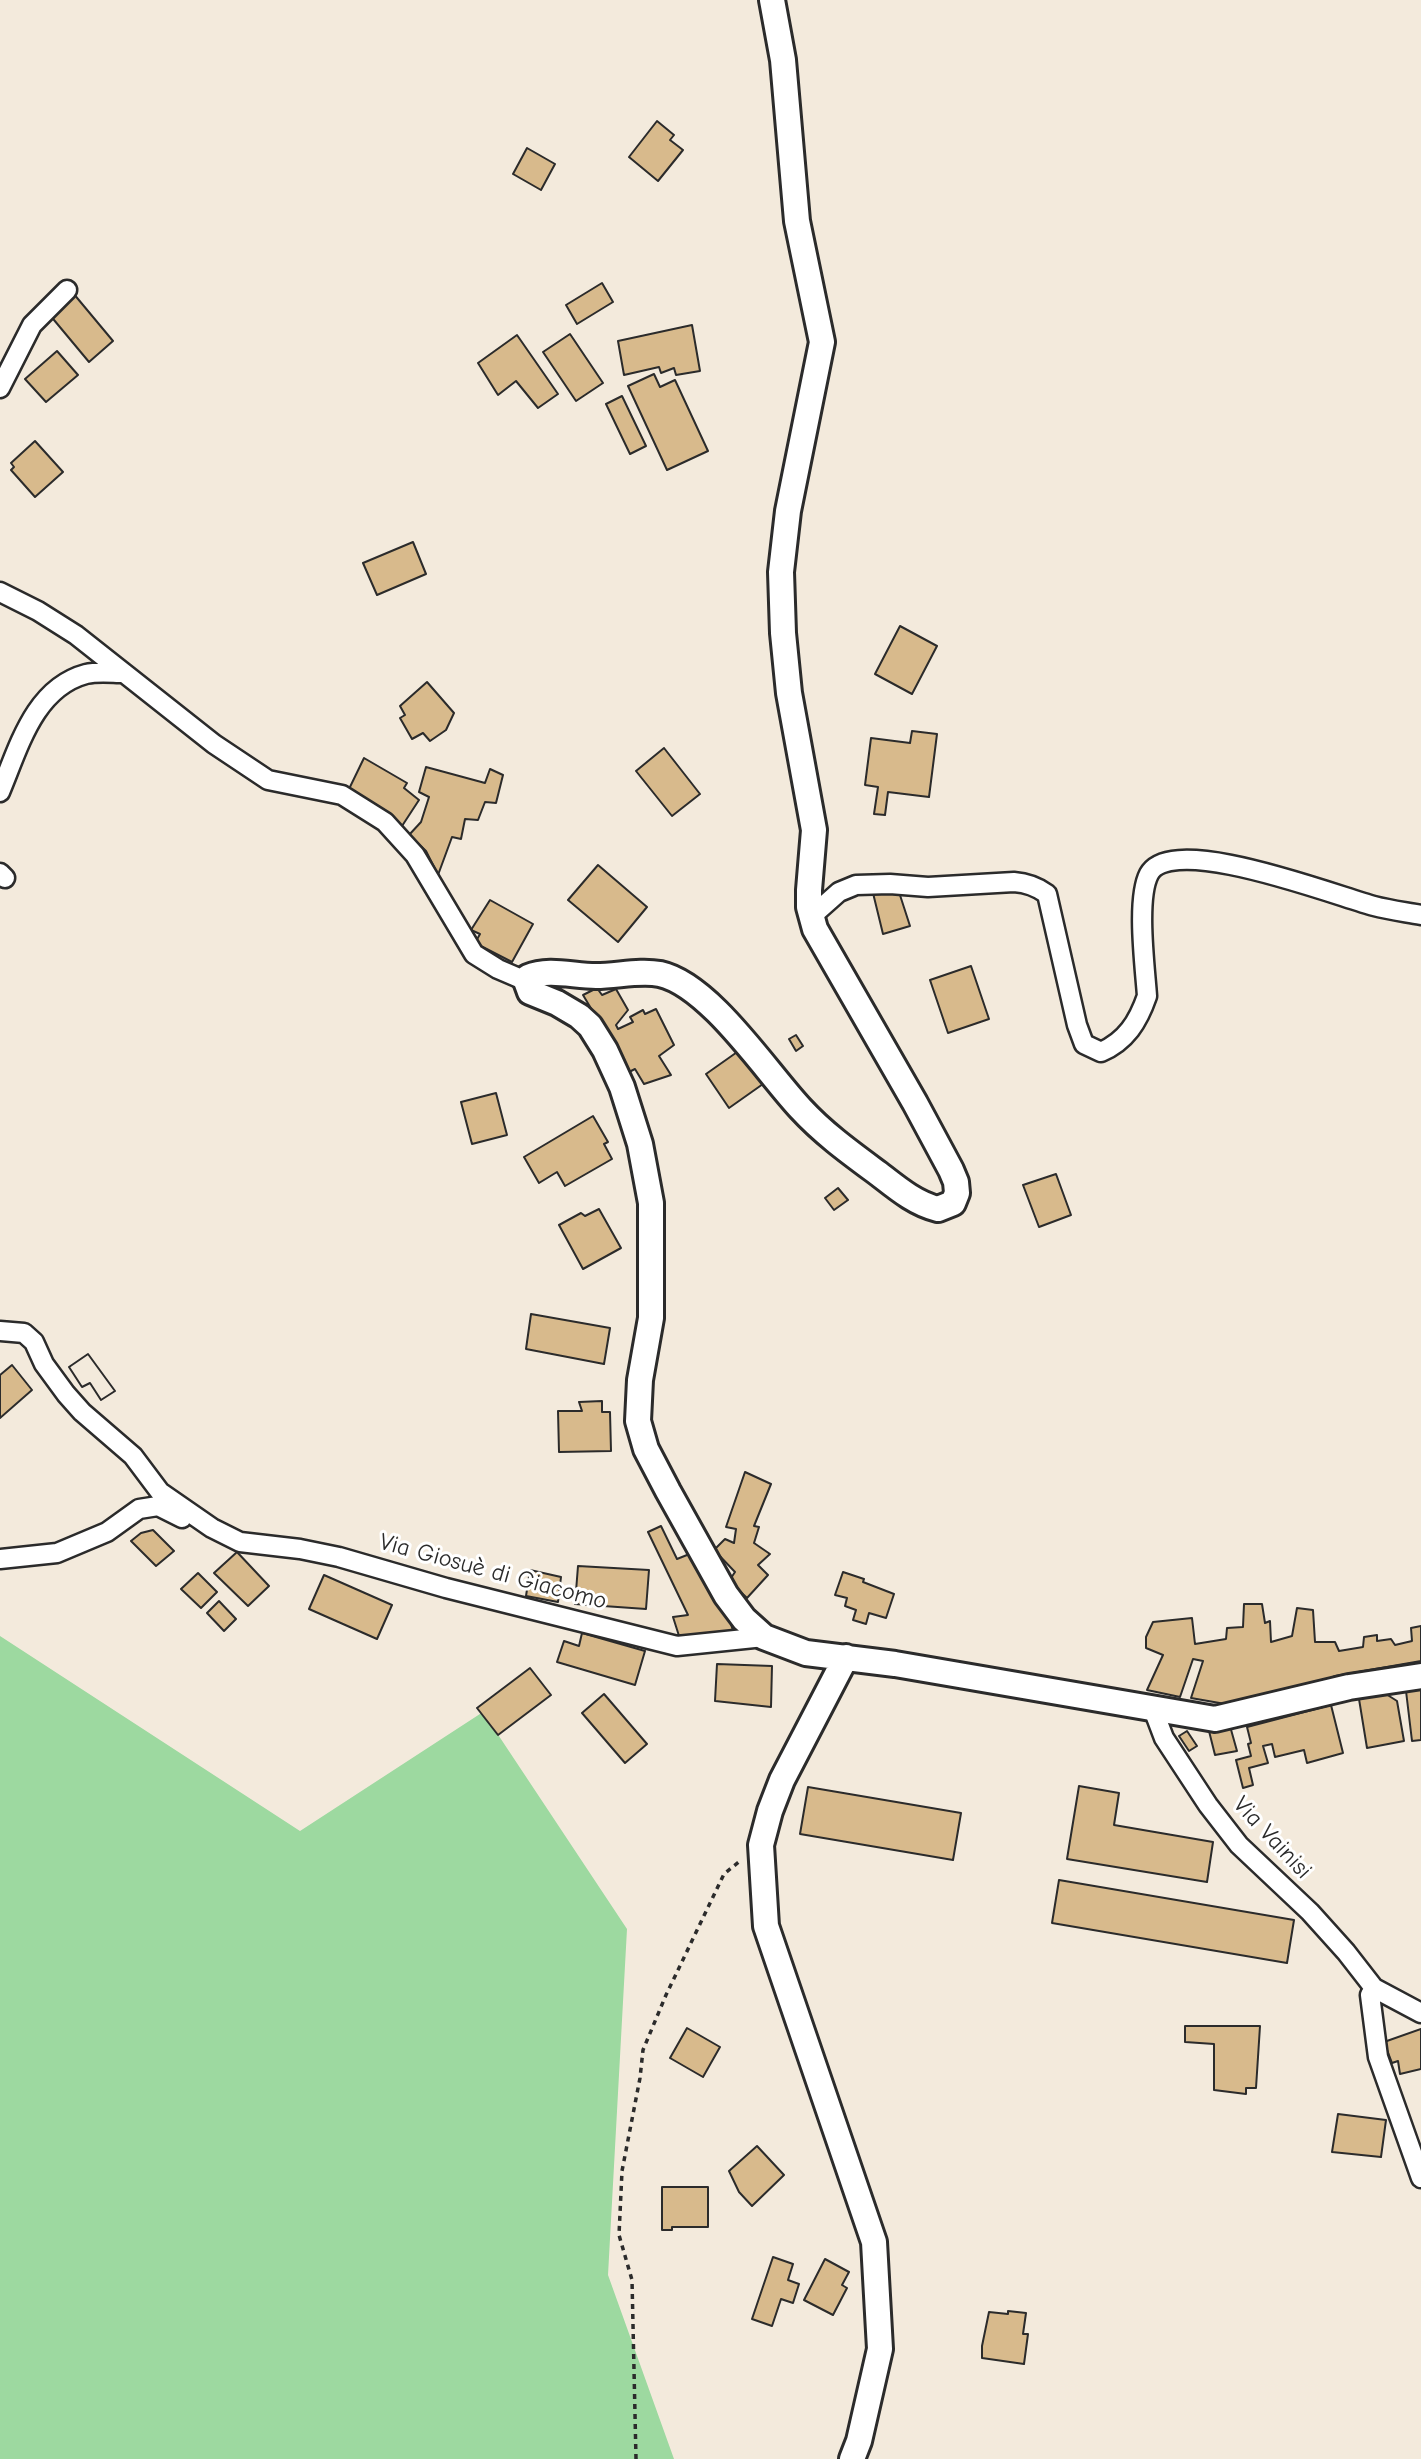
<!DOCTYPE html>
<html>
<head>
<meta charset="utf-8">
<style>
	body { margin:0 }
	canvas { display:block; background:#f3eadc }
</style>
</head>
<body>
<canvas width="1421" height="2459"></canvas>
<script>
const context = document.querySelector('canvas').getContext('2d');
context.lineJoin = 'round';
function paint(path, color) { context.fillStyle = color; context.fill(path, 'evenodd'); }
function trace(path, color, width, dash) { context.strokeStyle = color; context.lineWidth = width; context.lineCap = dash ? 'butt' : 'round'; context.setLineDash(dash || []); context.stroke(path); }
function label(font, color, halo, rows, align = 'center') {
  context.font = font + ' "Comic Neue",sans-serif'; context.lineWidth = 6; context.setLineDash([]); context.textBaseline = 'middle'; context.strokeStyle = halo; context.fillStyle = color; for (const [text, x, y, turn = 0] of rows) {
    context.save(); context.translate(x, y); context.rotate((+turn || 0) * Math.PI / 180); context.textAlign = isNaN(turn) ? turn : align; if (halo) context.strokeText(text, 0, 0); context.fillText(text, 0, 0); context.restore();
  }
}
paint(new Path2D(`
	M0,1636L300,1831L483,1712L627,1929L608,2275L674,2459H0Z`), '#9dd9a0');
const building = new Path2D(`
	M657,121L674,135L670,140L683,150L658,181L629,157Z
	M527,148L555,164L541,190L513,174Z
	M602,283L613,302L577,324L566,305Z
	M73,293L113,341L89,362L49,314Z
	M692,325L700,371L676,375L674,368L661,373L659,367L624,375L618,341Z
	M570,334L603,383L576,401L543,352Z
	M517,335L558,394L538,408L516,381L498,395L478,363Z
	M57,351L78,375L46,402L25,379Z
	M654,374L660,387L675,380L708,451L667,470L628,386Z
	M622,396L646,446L630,454L606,404Z
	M35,441L63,472L35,497L11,470L14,467L11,463Z
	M413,542L426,574L377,595L363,563Z
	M900,626L937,646L912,694L875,674Z
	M427,682L454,713L446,730L430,741L423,733L412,739L400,718L405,715L400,706Z
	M912,731L937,734L929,797L888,792L885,815L874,814L878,787L865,785L871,738L910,743Z
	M664,748L700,794L672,816L636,771Z
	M364,758L407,783L404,788L419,800L402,826L349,789Z
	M426,767L485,783L490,769L503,775L496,803L485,802L478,820L465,819L461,839L452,837L438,875L426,851L409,835L421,822L429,797L419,792Z
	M598,865L647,907L618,942L568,900Z
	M899,892L910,926L883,934L873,893Z
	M490,900L533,924L512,962L475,943L480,934L471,930Z
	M971,966L989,1019L948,1033L930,980Z
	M597,988L602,995L616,989L628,1010L616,1025L618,1029L633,1022L630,1017L643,1010L645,1014L656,1009L674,1045L659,1056L671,1075L644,1084L635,1069L629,1072L583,995Z
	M796,1035L803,1046L796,1051L789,1039Z
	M740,1050L763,1084L729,1108L706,1074Z
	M496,1093L507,1135L472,1144L461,1102Z
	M593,1116L608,1142L604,1144L612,1159L565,1186L557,1172L539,1183L524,1157Z
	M1056,1174L1071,1215L1039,1227L1023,1185Z
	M838,1188L848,1200L834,1210L825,1198Z
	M599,1209L621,1248L583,1269L559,1225L581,1213L585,1216Z
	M531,1314L610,1328L604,1364L526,1349Z
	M88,1354L115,1391L101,1400L90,1383L82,1387L69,1367Z
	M88,1354L115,1391L101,1400L90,1383L82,1387L69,1367Z
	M12,1365L32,1390L0,1418V1375Z
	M602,1401V1412H610L611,1451L559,1452L558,1411H582L579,1402Z
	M745,1472L771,1484L754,1526L759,1527L754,1543L770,1554L758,1565L768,1575L747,1598L729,1581L735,1572L714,1550L725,1539L734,1543L736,1529L726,1527Z
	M661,1526L677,1559L692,1553L727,1609L733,1631L680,1639L673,1617L688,1615L648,1532Z
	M153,1530L174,1551L156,1566L131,1541L141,1533Z
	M237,1552L269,1586L248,1606L214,1573Z
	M578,1566L649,1570L646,1609L575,1604Z
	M530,1570L561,1577L558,1602L526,1596Z
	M843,1572L864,1579L863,1582L894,1594L886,1618L869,1613L866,1624L853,1620L856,1610L845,1606L847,1598L835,1595Z
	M198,1573L217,1592L201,1608L181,1589Z
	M324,1575L392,1605L377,1639L309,1609Z
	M219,1601L236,1619L224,1631L207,1613Z
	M1244,1604H1262L1265,1623L1270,1621L1271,1642L1292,1636L1297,1608L1313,1610L1315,1642H1335L1339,1651L1363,1647L1364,1637L1377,1635V1641L1391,1639L1395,1645L1412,1641L1411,1628L1421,1626V1661L1335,1676L1320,1683L1231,1705L1191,1698L1203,1661L1193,1659L1180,1697L1147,1690L1163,1655L1146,1648V1637L1153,1622L1192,1618L1195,1644L1226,1639L1227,1628L1243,1627Z
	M582,1633L645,1651L635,1685L557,1662L564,1641L579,1646Z
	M717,1664L772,1666L771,1707L715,1701Z
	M530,1668L551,1695L498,1735L477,1708Z
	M1421,1689V1740L1412,1741L1406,1691Z
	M604,1694L647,1744L625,1763L582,1713Z
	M1386,1694L1397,1701L1404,1741L1367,1748L1359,1699Z
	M1331,1705L1343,1753L1307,1763L1304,1750L1275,1757L1272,1744L1263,1746L1268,1763L1249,1768L1253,1785L1243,1788L1236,1760L1251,1756L1248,1744L1251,1743L1247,1727Z
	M1230,1726L1237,1751L1215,1755L1209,1731Z
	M1187,1731L1197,1746L1189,1751L1179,1736Z
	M1079,1786L1119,1793L1114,1825L1213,1842L1207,1882L1067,1859Z
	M808,1787L961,1813L953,1860L800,1834Z
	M1059,1880L1294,1920L1287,1963L1052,1923Z
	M1185,2026H1260L1256,2088H1246V2094L1214,2090V2044L1185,2042Z
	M687,2028L720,2047L703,2077L670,2058Z
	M1421,2029V2069L1400,2074L1398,2061L1392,2063L1384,2042Z
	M1338,2114L1386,2120L1381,2157L1332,2152Z
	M757,2146L784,2175L752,2206L739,2192L729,2171Z
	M662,2187H708V2227H672V2230H662Z
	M773,2257L793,2264L788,2280L799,2284L793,2303L781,2299L772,2326L752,2319Z
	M825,2259L849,2272L842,2285L847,2288L833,2315L804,2300Z
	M1008,2311L1026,2313L1023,2334H1028L1024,2364L982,2358V2346L989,2312L1008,2314Z`);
paint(building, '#d8ba8c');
trace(building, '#2b2b2b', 2);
const street = new Path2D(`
	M0,388L32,325L67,290
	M0,592L38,611L76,635L214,744L268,780L342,795L385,822L415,855L474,954L498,969L526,981
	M0,792C19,747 34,688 86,674C98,671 112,673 124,673
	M0,873L5,878
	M812,916L839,892L856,885L890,884L928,887L1014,882C1027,883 1036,886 1047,894L1077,1025L1084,1044L1101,1052C1126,1041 1138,1022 1147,996C1145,967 1136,899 1149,874C1172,832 1336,896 1374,906C1389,910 1405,912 1421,915
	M0,1331L24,1333L34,1342L44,1364L66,1394L82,1412L133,1456L160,1492L212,1528L240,1542L300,1549L339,1557L446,1588L677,1646L764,1637
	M0,1559L57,1553L107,1532L139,1509L158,1506L182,1518
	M1153,1709L1164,1738L1208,1805L1239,1845L1310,1912L1346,1952L1374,1988L1421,2013
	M1374,1988L1370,1995L1378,2057L1421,2178`);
const secondary = new Path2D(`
	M772,0L783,60L797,221L822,342L788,511L781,572L783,633L789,693L814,830L809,890V907L815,929L915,1103L951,1170L956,1182L957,1193L953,1203L938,1209C916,1204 897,1188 879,1174C852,1154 824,1134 801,1109C767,1073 710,985 660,974C640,970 617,976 596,976C573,976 549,968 528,977L526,981L530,992L557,1003L579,1016L590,1026L605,1050L622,1087L640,1144L651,1203V1318L640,1380L638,1421L646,1449L668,1491L726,1595L744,1619L764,1637L806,1653L895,1664L1215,1719L1349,1687L1421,1676
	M846,1657L782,1780L770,1811L761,1845L766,1926L874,2242L880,2349L859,2441L852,2459`);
trace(street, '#2b2b2b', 23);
trace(secondary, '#2b2b2b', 30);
trace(new Path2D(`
	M636,2459L632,2280L619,2235L622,2171L640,2078L643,2050L666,1995L724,1874L740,1861`), '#2b2b2b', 3.5, [5, 5]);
trace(street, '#fff', 18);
trace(secondary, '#fff', 24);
label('24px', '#2b2b2b', '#fff', [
	["Via Giosuè di Giacomo",493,1572,15],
	["Via Vainisi",1272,1838,47]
]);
</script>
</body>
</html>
